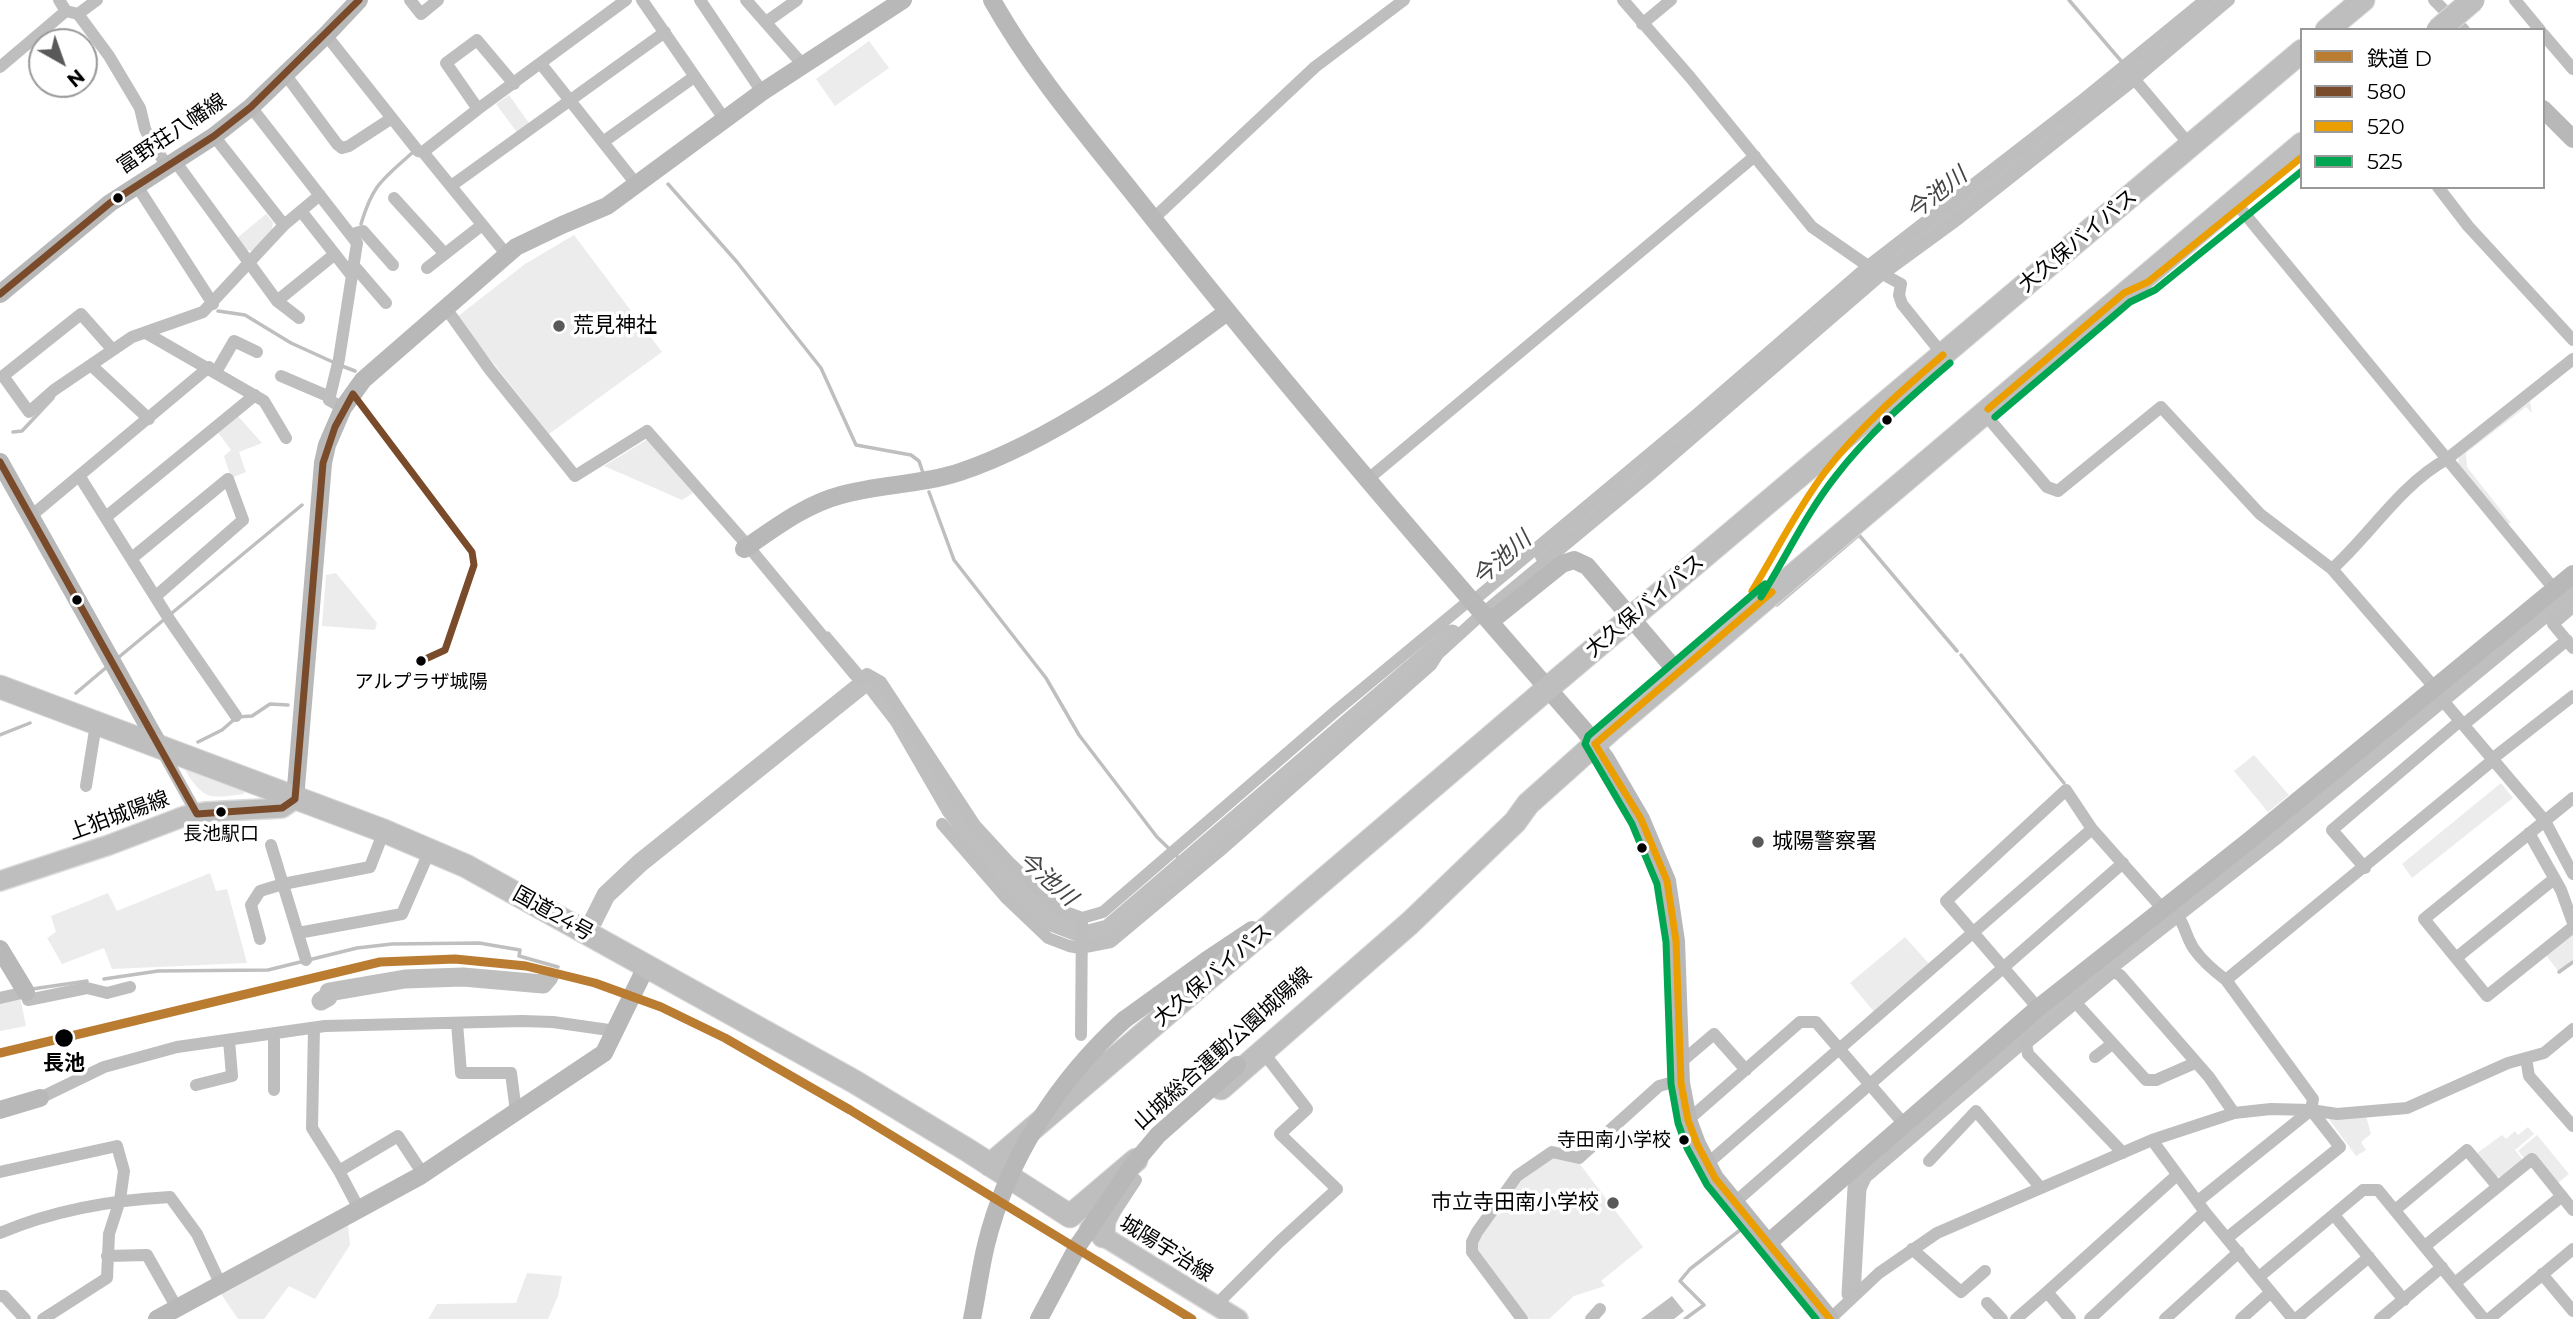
<!DOCTYPE html>
<html>
<head>
<meta charset="utf-8">
<style>
	body { margin:0 }
	#map { position:relative; width:2573px; height:1319px; overflow:hidden; background:#fff; font-family:Montserrat,"Noto Sans JP",sans-serif }
	canvas { display:block }
	.legend { position:absolute; left:2300px; top:28px; width:245px; height:161px; box-sizing:border-box; background:#fff; border:2px solid #999; margin:0; padding:9px 12px; list-style:none; font-size:21px; color:#000 }
	.legend li { display:flex; align-items:center; gap:14px; height:35px }
	.legend b { width:35px; border:2px solid #999 }
	.north { position:absolute; left:28px; top:28px; width:70px; height:70px; box-sizing:border-box; background:#fff; border:2px solid #999; border-radius:50%; rotate:140deg; font-size:19px; font-weight:700; line-height:28px; text-align:center; color:#000 }
	.north::after { content:''; display:block; margin:auto; width:24px; height:32px; background:#595959; clip-path:polygon(50% 0,100% 100%,50% 72%,0 100%) }
</style>
</head>
<body>
<div id="map">
<canvas width="2573" height="1319"></canvas>
<ul class="legend">
<li><b style="height:9px;background:#ba7c31"></b>鉄道 D</li>
<li><b style="height:9px;background:#7a4b2a"></b>580</li>
<li><b style="height:9px;background:#eb9e00"></b>520</li>
<li><b style="height:9px;background:#00a651"></b>525</li>
</ul>
<div class="north">N</div>
</div>
<script>
const context = document.querySelector('canvas').getContext('2d');
context.lineJoin = 'round';
function paint(path, color) { context.fillStyle = color; context.fill(path, 'evenodd'); }
function trace(path, color, width, dash) { context.strokeStyle = color; context.lineWidth = width; context.lineCap = dash ? 'butt' : 'round'; context.setLineDash(dash || []); context.stroke(path); }
function label(font, color, halo, rows, align = 'center') {
  context.font = font + ' Montserrat,"Noto Sans JP",sans-serif'; context.lineWidth = 7; context.setLineDash([]); context.textBaseline = 'middle'; context.strokeStyle = halo; context.fillStyle = color; for (const [text, x, y, turn = 0] of rows) {
    context.save(); context.translate(x, y); context.rotate((+turn || 0) * Math.PI / 180); context.textAlign = isNaN(turn) ? turn : align; if (halo) context.strokeText(text, 0, 0); context.fillText(text, 0, 0); context.restore();
  }
}
paint(new Path2D(`
	M869,41L889,68L835,106L816,79Z
	M509,95L531,126L519,135L496,104Z
	M266,214L273,222L272,230L254,251L245,250L237,238Z
	M574,235L662,352L549,434L457,317L525,264Z
	M2530,401L2532,413L2526,407L2466,453L2467,467L2511,523L2507,524L2458,464L2459,456Z
	M236,414L262,443L239,452L246,472L231,478L224,456L231,450L217,431Z
	M648,439L693,493L682,500L604,466Z
	M336,573L377,623L375,630L322,626L326,575Z
	M2254,755L2289,795L2268,812L2234,771Z
	M186,767L244,791V794C210,798 205,802 185,770Z
	M2501,783L2513,798L2412,878L2402,864Z
	M210,873L216,891L227,889L247,963L112,969L104,948L62,964L47,938L56,932L51,916L108,893L117,911Z
	M2573,933V962L2559,972L2545,954Z
	M1905,937L1930,965L1875,1013L1850,983Z
	M20,997L26,1026L0,1031V1002Z
	M2366,1116L2371,1134L2361,1142L2366,1150L2356,1156L2328,1118Z
	M2528,1127L2534,1134L2515,1150L2523,1160L2503,1177L2495,1176L2476,1154L2502,1135L2506,1139L2515,1131L2518,1135Z
	M2537,1135L2569,1174L2558,1183L2525,1159L2518,1151Z
	M1555,1157L1579,1163L1643,1247L1601,1281L1605,1286L1574,1296L1549,1319H1529L1476,1249L1480,1235L1522,1180Z
	M348,1225L350,1245L315,1299L289,1286L264,1319H238L221,1294Z
	M527,1273L562,1276L558,1296L548,1319H428L437,1304L516,1303Z`), '#ececec');
paint(new Path2D(`
	M1672,1296L1684,1311L1674,1319H1641Z`), '#bfbfbf');
trace(new Path2D(`
	M2069,0L2122,62
	M668,184L737,262L821,368L856,445L911,455L919,461L923,473
	M361,224C373,184 382,180 412,153
	M218,311L245,315L291,343L335,363
	M342,366L355,371
	M13,432L22,431L53,398
	M929,492L954,560L1046,678L1079,735L1157,837L1185,864
	M1777,605L1859,535L1957,651
	M828,633L862,673
	M1961,655L2064,783
	M119,657L302,505
	M76,693L108,666
	M0,735L30,723
	M198,742L222,730L237,717L252,716L270,704L288,705
	M2559,972L2573,962
	M104,979L158,971L268,970L357,948L392,944L479,943L520,950L519,956L558,967
	M32,989L87,981
	M1685,1319L1704,1305L1680,1281L1690,1269L1744,1227`), '#bfbfbf', 3.5);
trace(new Path2D(`
	M1544,555L1869,276L1947,218L2215,0
	M593,921L606,895L640,863L868,680L899,720L951,810L999,871L1054,923L1085,935L1108,929L1452,634
	M321,1001L328,997L329,992L405,979L463,977L543,984L549,977
	M1851,1294L1857,1188L1863,1175L2090,981L2277,834L2573,590`), '#bfbfbf', 19);
const primary = new Path2D(`
	M0,881L109,845L185,816L205,812L282,808L295,799
	M1090,1228L1238,1319`);
const highway = new Path2D(`
	M2327,30L2363,0
	M0,687L384,831L466,866L855,1082L969,1151L1070,1216L1136,1160
	M1221,1088L1410,923L1515,822L1528,804L1613,728L2302,144
	M990,1165L1548,688L2302,51
	M1103,1236L1104,1221L1115,1197`);
trace(primary, '#dbdbdb', 22);
trace(highway, '#dbdbdb', 25);
trace(new Path2D(`
	M59,0L66,11L78,14L109,56L140,108L145,129L153,145L168,167
	M410,0L421,14L438,0
	M642,0L725,120
	M700,0L762,92
	M746,0L803,65
	M1623,0L1690,77L1812,227L1868,266L1901,284L1899,295L1902,304L1943,355L1945,353
	M2434,0L2464,30
	M2515,0L2540,30
	M78,14L97,0
	M766,22L797,0
	M1642,24L1671,0
	M2543,34L2573,69
	M326,35L418,151L423,152L507,255
	M541,64L637,185
	M0,67L66,11
	M285,74L337,144L342,148L349,146L392,118
	M2130,74L2184,138
	M251,107L357,243L339,359L329,400L343,408
	M478,109L446,63L477,40L514,84
	M214,136L284,225
	M603,142L694,77
	M423,152L478,109L626,0
	M175,161L277,301L299,318
	M137,186L213,304
	M451,186L665,32
	M2438,187L2468,226L2573,340
	M394,198L445,254
	M2240,208L2447,459C2400,485 2371,534 2332,569
	M301,211L352,276
	M1154,218L1315,67L1404,0
	M352,234L363,231L393,265
	M355,267L386,303
	M427,268L482,225
	M277,301L335,254
	M445,307L490,370L575,476L647,431L748,546L855,675L861,678L867,674L881,682L975,825L1009,862L1060,910L1082,918L1103,912L1337,710L1471,599
	M146,333L264,401L286,438
	M112,349L81,314L3,376L29,412L54,390L132,337L203,312L284,225L320,195
	M92,366L149,419
	M216,372L234,341L257,352
	M281,376L330,397
	M1988,409L1989,419L2047,487L2058,491L2161,407L2260,514L2332,569L2435,688
	M80,477L171,622L236,716
	M1367,480L1755,156
	M31,516L209,367
	M106,517L255,395
	M132,558L228,479L243,520L156,596
	M2555,590L2447,459L2573,359
	M1473,601L1697,414L1868,266L2085,98L2205,0
	M2573,607L2553,624L2573,648
	M2433,689L2545,821L2573,874
	M2463,725L2567,640
	M161,749L197,814
	M2492,759L2573,696
	M86,786L96,724
	M2573,798L2424,919L2487,996L2573,927
	M942,824L1007,899L1048,938L1069,946L1080,948L1111,942L1220,851L1431,665L1438,654L1483,613L1651,474L1879,277L1953,223L2134,80L2229,0
	M2529,833L2561,890L2573,923
	M271,845L306,960
	M2365,868L2332,830L2460,721
	M298,933L402,914L430,850
	M260,939L251,905L260,891L283,884L370,867L384,831
	M2456,958L2554,879
	M2226,980L2493,760
	M0,998L26,992L28,1000L87,988L107,993L130,987
	M2076,1003L2146,1080H2156L2195,1063
	M2038,1008L1946,901L2066,790L2092,829
	M457,1023L461,1073H511L516,1112
	M314,1028L312,1128L339,1171L359,1209
	M274,1034V1090
	M1081,1035L1082,918
	M2095,1057L2112,1044
	M2526,1058L2529,1076L2573,1126
	M1680,1063L1714,1034L1746,1070
	M196,1085L232,1076L229,1040
	M40,1098L104,1067L177,1047L325,1026L522,1021L553,1022L616,1031
	M1688,1120L1800,1022H1816L1904,1124
	M2152,1140L2205,1212L2293,1319
	M2123,1153L2028,1054L2026,1044L2113,972L2120,975L2209,1077L2234,1113
	M1929,1161L1976,1111L2040,1187
	M1707,1164L2092,829L2162,908C2186,914 2182,931 2194,949C2203,962 2214,971 2226,980L2313,1099L2311,1110L2198,1201
	M339,1171L398,1136L423,1174
	M0,1172L117,1146L124,1171L120,1200L109,1234L107,1278L43,1319
	M1734,1203L2123,863
	M2395,1210L2467,1150L2498,1187
	M2334,1215L2404,1300
	M0,1233C54,1210 112,1200 170,1197L197,1234L221,1285
	M2227,1238L2340,1147L2311,1110
	M2425,1246L2532,1159L2573,1210
	M1912,1249L1961,1292L1985,1271
	M107,1256L147,1255L177,1308
	M2542,1274L2573,1311
	M2259,1277L2363,1190H2378L2484,1319
	M2455,1283L2562,1196
	M0,1296H4L25,1319
	M1987,1303L2002,1319
	M1215,1306L1279,1242L1337,1189L1280,1134L1307,1109L1263,1052
	M1522,1319L1472,1252V1242L1477,1232L1517,1176L1552,1152L1579,1158L1659,1086L1670,1083H1681
	M1591,1319L1600,1309
	M1830,1319L1879,1273L1937,1233L2152,1140L2234,1113L2271,1109L2311,1110L2337,1114L2407,1108L2508,1063L2544,1053L2573,1029
	M2016,1319L2047,1292
	M2070,1319L2047,1292L2177,1175
	M2090,1319L2205,1212
	M2165,1319L2239,1252
	M2241,1319L2271,1292
	M2296,1319L2369,1257
	M2380,1319L2442,1267
	M2489,1319L2573,1249`), '#bebebe', 12);
trace(new Path2D(`
	M992,0C1037,80 1099,149 1155,221C1293,395 1438,563 1584,730L1606,759L1641,819L1667,881L1676,941L1681,1083L1688,1120L1697,1144L1715,1178L1830,1319
	M2543,109L2573,139
	M0,294L110,203L214,136L251,107L326,35L359,0
	M0,462L161,749
	M744,549C775,528 804,505 841,495C880,484 921,485 960,472C1053,441 1149,370 1227,312
	M1491,621L1562,564L1574,560L1587,566L1678,673
	M295,799L323,463L327,445L343,408L363,380L516,247L562,225L607,206L762,92L903,0
	M0,949L26,992
	M1124,1020L1207,960L1252,930
	M0,1110L40,1098
	M1768,1243L2038,1008L2250,840L2573,574
	M157,1319L420,1176L604,1053L647,965
	M1039,1319L1079,1244`), '#b8b8b8', 18);
trace(primary, '#bebebe', 19);
trace(highway, '#bebebe', 23);
const highwayBridge = new Path2D(`
	M2438,30L2473,0`);
trace(highwayBridge, '#dbdbdb', 25, []);
trace(new Path2D(`
	M1111,1218L1136,1180L1132,1177L1124,1189`), '#bebebe', 12);
trace(new Path2D(`
	M1079,1244L1132,1166L1158,1135L1237,1065
	M972,1319C977,1295 980,1270 986,1245C1007,1159 1058,1080 1124,1020`), '#b8b8b8', 18);
trace(highwayBridge, '#bebebe', 23);
trace(new Path2D(`
	M0,294L110,203L214,136L251,107L359,0
	M0,462L197,814L282,808L295,799L323,463L335,427L353,394L472,552L474,565L445,650L421,661`), '#7a4b2a', 7);
trace(new Path2D(`
	M1988,409L2124,293L2148,282L2302,157
	M1752,591C1776,552 1797,509 1825,472C1859,428 1901,391 1943,355
	M1772,592L1595,744L1641,819L1667,881L1676,941L1681,1083L1688,1120L1697,1144L1715,1178L1830,1319`), '#eb9e00', 7);
trace(new Path2D(`
	M1995,417L2130,302L2155,290L2302,171
	M1765,584L1588,736L1585,744L1632,824L1657,884L1666,942L1671,1084L1678,1123L1687,1148L1707,1185L1816,1319
	M1761,597C1786,557 1806,514 1835,477C1868,434 1909,398 1950,363`), '#00a651', 7);
trace(new Path2D(`
	M0,1053L380,962L455,959L526,966L595,983L661,1007L725,1038L850,1110L1192,1319`), '#ba7c31', 9);
for (const [x, y, r, color] of [
	[118,198,6,"#000"],
	[559,326,7,"#595959"],
	[1887,420,6,"#000"],
	[77,600,6,"#000"],
	[421,661,6,"#000"],
	[221,812,6,"#000"],
	[1758,842,7,"#595959"],
	[1642,848,6,"#000"],
	[64,1038,10,"#000"],
	[1684,1140,6,"#000"],
	[1613,1203,7,"#595959"]
]) { const dot = new Path2D(); dot.arc(x, y, r, 0, 2 * Math.PI); context.fillStyle = color; context.fill(dot); trace(dot, '#fff', 2.5); }
label('19px', '#000', '#fff', [
	["アルプラザ城陽",421,682],
	["長池駅口",221,834],
	["寺田南小学校",1671,1140,"right"]
]);
label('21px', '#000', '#fff', [
	["富野荘八幡線",172,134,-34],
	["大久保バイパス",2078,241,-40],
	["大久保バイパス",1645,606,-40],
	["上狛城陽線",119,816,-20],
	["国道24号",553,914,29],
	["大久保バイパス",1213,975,-40],
	["山城総合運動公園城陽線",1223,1049,-42],
	["城陽宇治線",1166,1249,32]
]);
label('21px', '#000', '#fff', [
	["荒見神社",573,326],
	["城陽警察署",1772,842],
	["市立寺田南小学校",1599,1203,"right"]
], 'left');
label('bold 21px', '#000', '#fff', [
	["長池",64,1064]
]);
label('italic 23px', '#444', '#fff', [
	["今池川",1937,194,-38],
	["今池川",1502,559,-41],
	["今池川",1047,879,41]
]);
</script>
</body>
</html>
